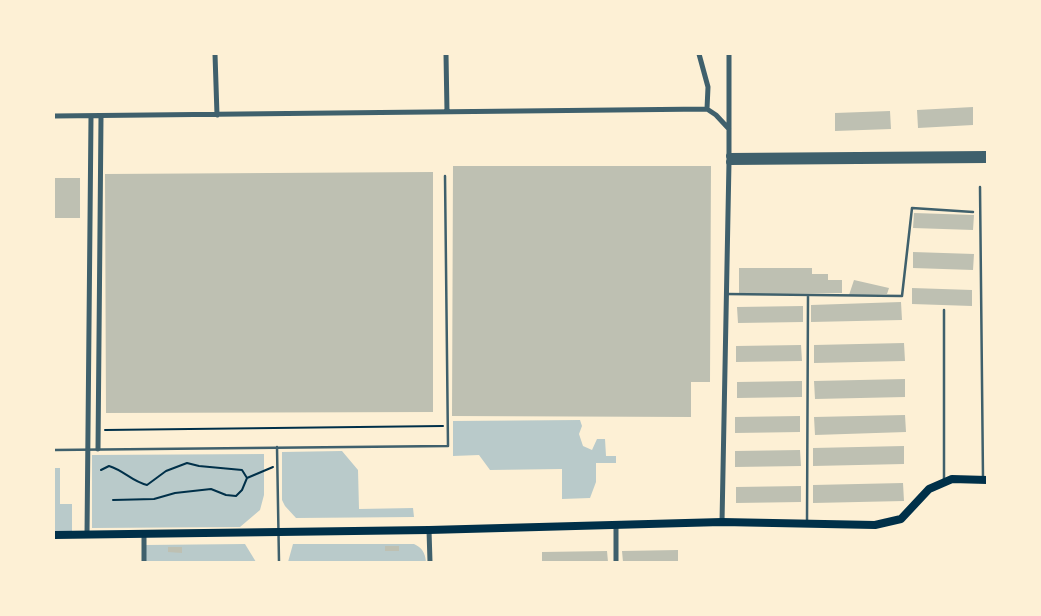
<!DOCTYPE html>
<html>
<head>
<meta charset="utf-8">
<style>
	body { margin:0 }
	#map { position:relative; width:1041px; height:616px; overflow:hidden; background:#fdf0d5; font-family:Figtree,sans-serif }
	canvas { display:block }
	.frame { position:absolute; inset:0; border:55px solid #fdf0d5; pointer-events:none }
</style>
</head>
<body>
<div id="map">
<canvas width="1041" height="616"></canvas>
<div class="frame"></div>
</div>
<script>
const context = document.querySelector('canvas').getContext('2d');
context.lineJoin = 'round';
function paint(path, color) { context.fillStyle = color; context.fill(path, 'evenodd'); }
function trace(path, color, width, dash) { context.strokeStyle = color; context.lineWidth = width; context.lineCap = dash ? 'butt' : 'round'; context.setLineDash(dash || []); context.stroke(path); }
paint(new Path2D(`
	M580,420L582,426L579,434L583,446L592,450L597,439H605L606,456H616V463H596V482L590,498L562,499V469L490,470L479,455L453,456V421Z
	M342,451L358,470L359,509L413,508L414,517L296,518L285,506L282,500V452Z
	M264,454V495L260,510L240,527L92,528V455Z
	M54,468H60V504H72V533H54Z
	M245,544L256,562H146L145,545Z
	M293,544H414C422,548 425,552 426,562H288Z`), '#b9caca');
paint(new Path2D(`
	M973,107V125L918,128L917,110Z
	M890,111L891,129L835,131V113Z
	M453,166H711L710,382H691V417L452,416Z
	M433,172V412L106,413L105,174Z
	M54,178H80V218H54Z
	M914,213L974,215L973,230L913,228Z
	M913,252L974,254L973,270L913,268Z
	M739,268H812V274H828V280H842V293L739,294Z
	M854,280L889,288L887,294L849,295Z
	M912,288L972,290V306L912,304Z
	M901,302L902,320L811,322V305Z
	M803,306V322L738,323L737,307Z
	M904,343L905,361L814,363V345Z
	M801,345L802,361L736,362V346Z
	M905,379V397L815,399L814,381Z
	M802,381V397L737,398V382Z
	M905,415L906,432L815,435L814,417Z
	M800,416V432L735,433V417Z
	M904,446V464L813,466V448Z
	M800,450L801,466L735,467V451Z
	M903,483L904,501L813,503V485Z
	M801,486V502L736,503V487Z
	M385,546H399V551H385Z
	M168,547H182V553L168,552Z
	M678,550V562H623L622,551Z
	M607,551L608,562H542V552Z`), '#bec0b2');
trace(new Path2D(`
	M105,430L443,426
	M101,470L109,466C125,471 131,481 147,485L166,471L187,463L199,466L242,470L247,478L242,490L236,496L226,495L211,489L175,493L154,499L113,500
	M247,478L273,467`), '#003049', 2);
trace(new Path2D(`
	M980,187L983,478
	M726,294L902,296L912,208L973,212
	M944,310V481
	M277,447L279,562
	M54,450L448,446L445,176
	M807,522L808,296`), '#3f606c', 2.5);
trace(new Path2D(`
	M215,54L217,115
	M446,54L447,112
	M699,54L708,87L707,109
	M54,116L707,109L716,115L729,129
	M98,449L101,117
	M722,522L729,162V54
	M616,525V562
	M429,530L430,562
	M87,534L91,117
	M144,534V562`), '#3f606c', 5);
trace(new Path2D(`
	M729,156L987,154
	M729,162L987,160`), '#3f606c', 6);
trace(new Path2D(`
	M54,535L429,530L722,522L875,525L901,519L929,489L952,479L987,480`), '#003049', 8);
</script>
</body>
</html>
